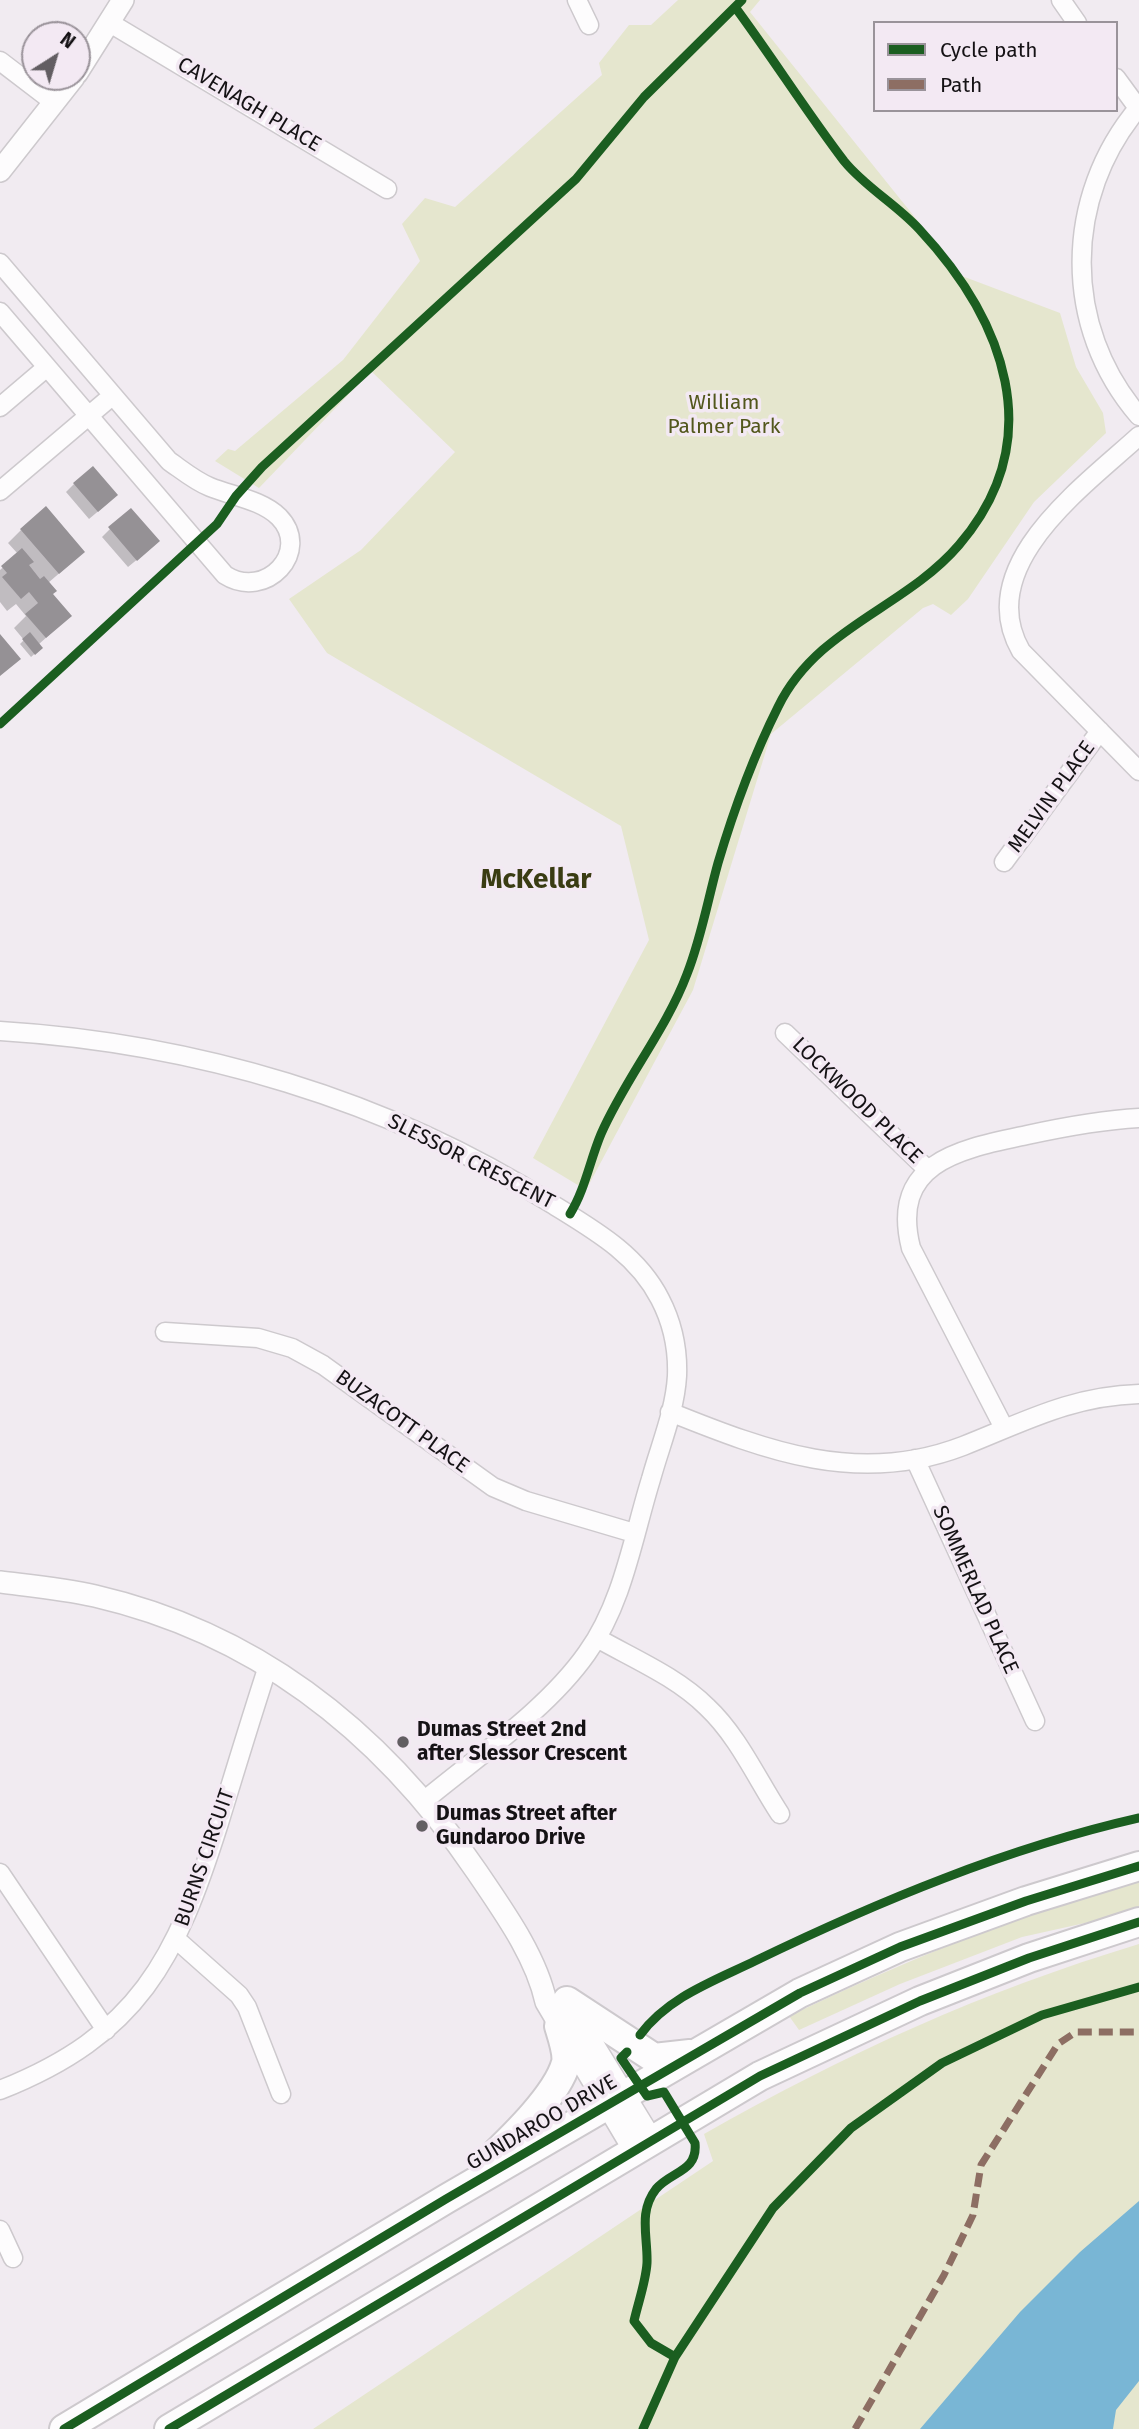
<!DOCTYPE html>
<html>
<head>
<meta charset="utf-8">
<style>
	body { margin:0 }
	#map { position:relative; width:1139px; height:2429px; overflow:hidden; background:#f1ebf1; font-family:"Fira Sans",sans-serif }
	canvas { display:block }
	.legend { position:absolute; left:873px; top:21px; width:245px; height:91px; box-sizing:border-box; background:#f3e9f3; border:2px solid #9a939a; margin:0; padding:9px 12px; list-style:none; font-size:21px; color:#151215 }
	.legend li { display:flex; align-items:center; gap:14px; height:35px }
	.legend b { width:35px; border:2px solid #9a939a }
	.north { position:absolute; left:21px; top:21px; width:70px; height:70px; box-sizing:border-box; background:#f3e9f3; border:2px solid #9a939a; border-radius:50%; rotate:37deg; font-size:19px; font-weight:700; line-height:28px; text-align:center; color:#151215 }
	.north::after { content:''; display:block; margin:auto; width:24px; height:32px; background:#625e62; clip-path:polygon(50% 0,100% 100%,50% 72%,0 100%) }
</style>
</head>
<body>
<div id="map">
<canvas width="1139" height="2429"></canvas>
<ul class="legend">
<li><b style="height:9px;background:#1b5e20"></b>Cycle path</li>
<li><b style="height:9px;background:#8d6e63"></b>Path</li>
</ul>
<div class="north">N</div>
</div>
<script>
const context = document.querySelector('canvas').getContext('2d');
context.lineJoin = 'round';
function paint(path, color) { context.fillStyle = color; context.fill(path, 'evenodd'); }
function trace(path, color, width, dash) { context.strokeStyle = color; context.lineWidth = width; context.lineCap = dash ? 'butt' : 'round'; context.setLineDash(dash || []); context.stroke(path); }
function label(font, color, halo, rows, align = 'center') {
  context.font = font + ' "Fira Sans",sans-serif'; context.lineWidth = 7; context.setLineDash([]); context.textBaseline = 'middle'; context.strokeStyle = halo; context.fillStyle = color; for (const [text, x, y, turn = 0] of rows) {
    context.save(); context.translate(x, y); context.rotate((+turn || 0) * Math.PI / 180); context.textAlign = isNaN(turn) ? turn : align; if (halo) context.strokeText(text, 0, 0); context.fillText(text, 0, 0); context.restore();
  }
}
paint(new Path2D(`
	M678,0H760L750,12L962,276L1060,313L1076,367L1103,413L1106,433L1034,502L968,599L951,615L933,604L923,608L771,734L693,990L586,1190L533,1158L649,940L621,826L327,653L289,599L361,550L455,452L371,371L259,488L215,461L228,449L235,451L343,360L420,261L402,224L425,198L455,207L602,75L599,63L629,25H651Z
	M1139,1881V1911L1022,1937L900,1984L799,2030L789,2016C903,1962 1017,1914 1139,1881Z
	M1139,1944V2429H313L713,2161L704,2134C847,2053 981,1992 1139,1944Z`), '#e5e6ce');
paint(new Path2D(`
	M1139,2201V2381L1116,2410L1113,2429H920L1020,2312L1080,2252Z`), '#79b6d5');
paint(new Path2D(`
	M74,484L108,503L89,519L66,492Z
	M110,529L150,549L128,567L102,537Z
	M21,530L70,564L48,583L51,594L70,616L38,645L41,648L31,657L20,644L24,640L14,628L26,616L16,604L7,611L0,602V570L18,554L8,543Z`), '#0003');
paint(new Path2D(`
	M93,466L118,495L98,512L73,483Z
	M46,506L85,552L59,574L20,529Z
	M131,508L160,541L137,561L108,527Z
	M22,548L34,562L29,565L40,579L44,576L57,591L53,594L72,616L46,638L25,614L38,603L29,592L21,599L2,577L7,573L1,566Z
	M30,632L43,648L35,655L22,639Z
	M0,634L21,659L0,676Z`), '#959195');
const minor = new Path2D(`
	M577,0L589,25
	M1061,0L1077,23
	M110,23L387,189
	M0,61L55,103
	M1116,78L1138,108
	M1139,107C1063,197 1062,327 1139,416
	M0,263L169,461C182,470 195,481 210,487C232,496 262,500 279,517C312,551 266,601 225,575L0,312
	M0,407L47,367
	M1139,436C1083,487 972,566 1021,651L1139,771
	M0,491L112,396
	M1004,862L1100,731
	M0,1031C194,1043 387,1099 552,1204C594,1230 637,1254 660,1299C672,1322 678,1350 677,1376C675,1411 660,1446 651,1479C633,1537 623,1603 587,1653C547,1710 478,1756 425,1800
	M785,1033L928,1170
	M165,1332L258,1338L292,1348L323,1365L493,1487L526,1501L634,1533
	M670,1412C767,1451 859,1486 963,1446C1024,1422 1071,1396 1139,1394
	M1004,1428L911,1248C889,1161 962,1149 1027,1135C1064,1127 1100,1120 1139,1118
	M915,1459L1035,1721
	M597,1638C634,1659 677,1677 707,1707C738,1736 757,1779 780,1814
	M0,1873L106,2030
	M177,1940L239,1995L247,2007L281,2094
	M0,2090C139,2035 176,1959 219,1823C235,1771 251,1718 268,1666
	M0,2230L13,2258`);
const tertiary = new Path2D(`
	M77,73L123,0
	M0,171L74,77
	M0,1582C32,1586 64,1589 95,1596C259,1634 384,1735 477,1872C504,1912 536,1956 546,2002L634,2150
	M570,2007L651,2139`);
const primary = new Path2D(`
	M567,2001L654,2058L690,2054
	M485,2164C509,2141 557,2096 566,2063C568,2053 562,2036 559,2026
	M64,2429L446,2199L800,1993L900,1947L1026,1901L1139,1866
	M169,2429L760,2076L920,2001L1029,1958L1139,1922`);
trace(minor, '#cdc9cd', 21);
trace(tertiary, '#cdc9cd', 24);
trace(primary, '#cdc9cd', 32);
trace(minor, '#fdfcfd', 18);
trace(tertiary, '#fdfcfd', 21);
trace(primary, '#fdfcfd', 28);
trace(new Path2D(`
	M855,2429L944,2275L973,2215L981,2165L1058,2044L1076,2032H1139`), '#8d6e63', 7, [14, 7]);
trace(new Path2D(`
	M0,724L217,524L236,496L262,467L576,179L644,97L742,0
	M570,1214C585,1190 590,1160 601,1134C625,1079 666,1030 687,974C701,939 708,899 718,863C734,809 753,757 778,707C817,627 904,609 959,545C1050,439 1004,320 919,229C896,204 865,187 844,161C806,111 772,57 735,7
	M640,2035C668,1997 714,1981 755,1961C877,1902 1007,1848 1139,1818
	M627,2052L621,2058L647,2096L664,2092L695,2143C698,2172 671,2171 656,2189C638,2212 648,2237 647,2263C646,2281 638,2303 634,2321L651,2343L675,2357
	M64,2429L446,2199L800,1993L900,1947L1026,1901L1139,1866
	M169,2429L760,2076L920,2001L1029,1958L1139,1922
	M643,2429L675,2357L773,2208L851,2128L942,2063L1042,2015L1139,1987`), '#1b5e20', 9);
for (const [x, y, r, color] of [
	[403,1742,7,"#625e62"],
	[422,1826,7,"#625e62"]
]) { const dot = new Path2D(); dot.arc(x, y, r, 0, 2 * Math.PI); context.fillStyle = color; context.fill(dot); trace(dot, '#f3e9f3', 2.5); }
label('21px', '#151215', '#f3e9f3', [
	["CAVENAGH PLACE",249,105,31],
	["MELVIN PLACE",1052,797,-54],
	["LOCKWOOD PLACE",857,1101,44],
	["SLESSOR CRESCENT",471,1162,27],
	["BUZACOTT PLACE",402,1422,36],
	["SOMMERLAD PLACE",975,1590,66],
	["BURNS CIRCUIT",205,1858,-71],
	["GUNDAROO DRIVE",542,2123,-30]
]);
label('21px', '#52571c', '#f3e9f3', [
	["William",724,403],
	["Palmer Park",724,427]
]);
label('bold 21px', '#151215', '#f3e9f3', [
	["Dumas Street 2nd",417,1730],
	["after Slessor Crescent",417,1754],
	["Dumas Street after",436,1814],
	["Gundaroo Drive",436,1838]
], 'left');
label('bold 28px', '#3a3c13', '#f3e9f3', [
	["McKellar",536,880]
]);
</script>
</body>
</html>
